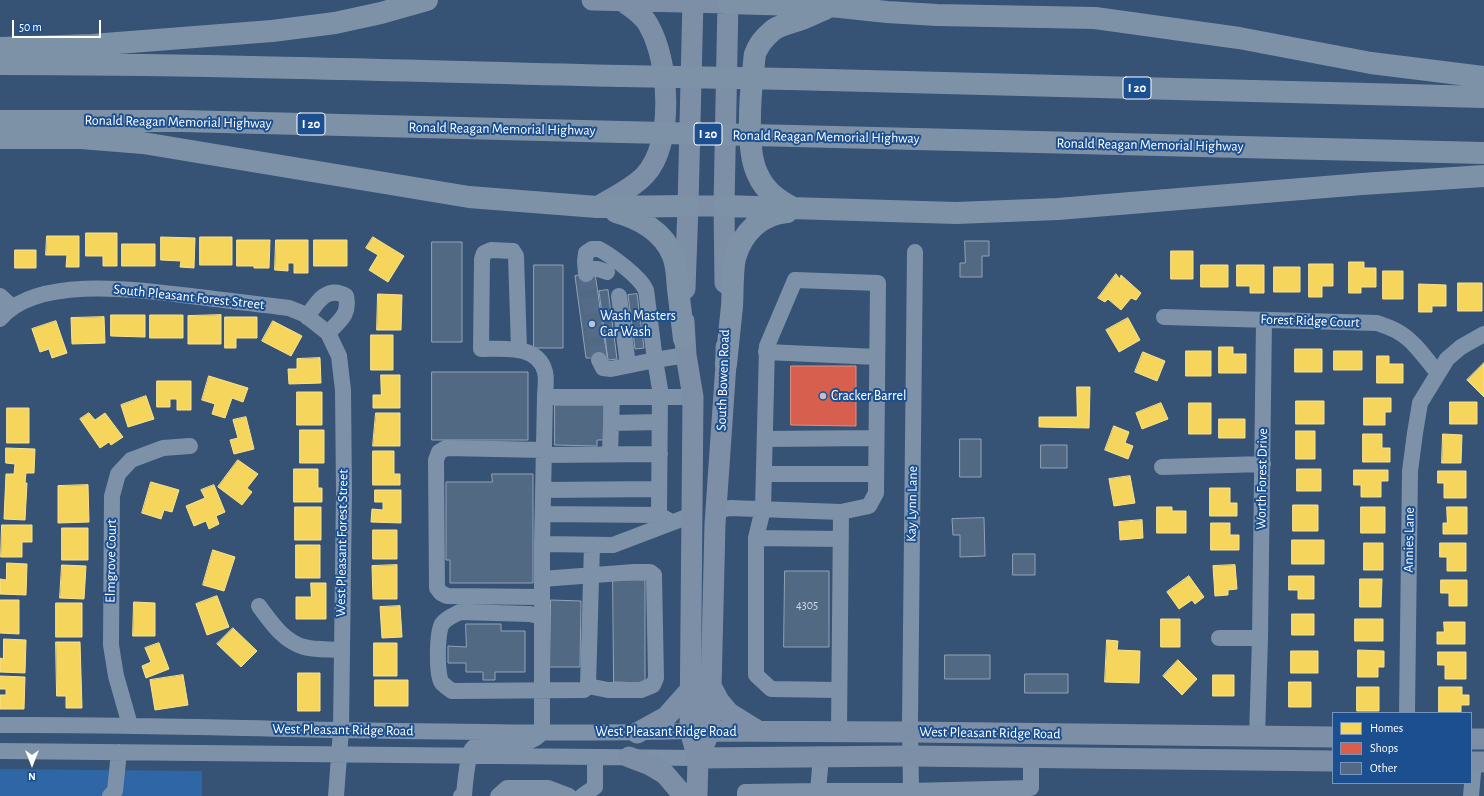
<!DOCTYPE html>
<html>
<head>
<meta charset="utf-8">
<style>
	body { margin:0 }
	#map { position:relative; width:1484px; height:796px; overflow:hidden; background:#365274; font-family:"Alegreya Sans",sans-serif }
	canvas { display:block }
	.legend { position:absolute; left:1332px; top:712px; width:140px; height:72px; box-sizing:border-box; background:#1b4f8f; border:1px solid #7695bc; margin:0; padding:5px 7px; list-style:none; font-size:12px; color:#fff }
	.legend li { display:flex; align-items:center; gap:8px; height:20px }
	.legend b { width:20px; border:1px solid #7695bc }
	.north { position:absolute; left:12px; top:744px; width:40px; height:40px; -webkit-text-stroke:3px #1b4f8f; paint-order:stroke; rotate:180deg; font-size:11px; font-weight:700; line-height:16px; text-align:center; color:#fff }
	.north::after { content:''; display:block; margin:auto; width:14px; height:18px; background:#fff; clip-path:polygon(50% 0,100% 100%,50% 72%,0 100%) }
	.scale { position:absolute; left:12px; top:20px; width:89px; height:18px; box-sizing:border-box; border:2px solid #fff; border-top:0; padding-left:5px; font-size:12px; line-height:14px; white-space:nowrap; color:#fff; -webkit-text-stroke:3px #1b4f8f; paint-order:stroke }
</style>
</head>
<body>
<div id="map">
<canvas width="1484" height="796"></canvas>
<ul class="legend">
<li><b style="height:11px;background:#f6d55c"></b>Homes</li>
<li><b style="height:11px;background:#d6604d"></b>Shops</li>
<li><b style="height:11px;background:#526984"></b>Other</li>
</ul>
<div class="north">N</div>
<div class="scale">50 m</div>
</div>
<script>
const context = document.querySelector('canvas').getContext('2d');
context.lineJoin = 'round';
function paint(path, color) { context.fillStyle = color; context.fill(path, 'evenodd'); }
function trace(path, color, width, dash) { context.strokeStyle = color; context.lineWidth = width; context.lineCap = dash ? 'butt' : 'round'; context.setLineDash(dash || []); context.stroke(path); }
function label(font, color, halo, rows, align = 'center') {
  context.font = font + ' "Alegreya Sans",sans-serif'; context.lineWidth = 4; context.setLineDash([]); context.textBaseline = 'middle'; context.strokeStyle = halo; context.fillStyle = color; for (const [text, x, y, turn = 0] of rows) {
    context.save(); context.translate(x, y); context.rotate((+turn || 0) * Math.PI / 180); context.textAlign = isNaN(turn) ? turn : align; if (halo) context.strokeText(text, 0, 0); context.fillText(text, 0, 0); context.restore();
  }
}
paint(new Path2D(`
	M0,769L202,771V796H0Z`), '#2f66a5');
const homes = new Path2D(`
	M86,233H117V266H103V256H86Z
	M47,236H79V267H66L67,255H46Z
	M161,237L195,238L194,268L180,267L181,261L161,260Z
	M200,237H232V265H200Z
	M373,237L404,256L388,282L369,270L378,255L366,248Z
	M237,240H270L269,268H254V266H237Z
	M276,240H308V273H294V263H288V271L275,270Z
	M314,240H347V266H314Z
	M122,244H155V266H122Z
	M15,250H36V268H15Z
	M1171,251H1193V279H1171Z
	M1349,262H1364V268H1376V287H1361V293H1349Z
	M1309,264H1333V286H1322V297H1309Z
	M1201,265H1228V287H1201Z
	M1237,265H1264V293H1250V286H1237Z
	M1274,267H1300V292H1274Z
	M1383,271H1403V299H1383Z
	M1116,274L1120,279L1121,275L1141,293L1136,300L1131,298L1121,310L1108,299L1105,302L1098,298Z
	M1458,283H1482V311H1458Z
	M1419,284L1446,285V306H1432V312H1419Z
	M378,294L402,295L401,330H377Z
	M111,315H145V337L111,336Z
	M150,315H183V338H150Z
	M221,315V344H188V316Z
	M104,317L105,343L72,344L71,318Z
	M225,317H257V338H236V348H225Z
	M1128,318L1140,340L1119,352L1106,330Z
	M56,321L67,353L52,358L49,349L40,352L32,329Z
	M273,321L302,336L291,356L262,341Z
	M371,335H393V370H371Z
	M1219,347H1233V354H1246V373H1219Z
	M1295,349H1322V372H1295Z
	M1186,351H1211V376H1186Z
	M1334,351H1362V370H1334Z
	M1143,352L1165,361L1157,381L1135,372Z
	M1377,356H1389V364H1403V383H1377Z
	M320,358L321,383L289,384L288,369H297V359Z
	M1484,363V397L1467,380Z
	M381,375H400V408H373V395H381Z
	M209,376L248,388L243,402L232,398L225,418L212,414L215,404L202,400Z
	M157,381H191V410H177V399H170V407H157Z
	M1077,387H1090L1089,428L1039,427V417H1077Z
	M297,392H322V425H297Z
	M146,396L154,419L128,427L121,405Z
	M1364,398H1391V412H1385V425H1364Z
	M1296,401H1324V424H1296Z
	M1450,402H1477V424H1450Z
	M1161,403L1168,419L1142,429L1136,413Z
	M1189,403H1211V434H1189Z
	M7,408H29V443H7Z
	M89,413L95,420L105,413L123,437L111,445L109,442L100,448L80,419Z
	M376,413H400V446H373Z
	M246,417L254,449L234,454L230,440L238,438L233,420Z
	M1219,419H1245V438H1219Z
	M1114,426L1129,432L1125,443L1133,446L1128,459L1105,450Z
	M300,430H324V463H300Z
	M1296,431H1315V459H1296Z
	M1363,434H1382V448H1390V462H1363Z
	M1443,434L1462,435L1461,463H1442Z
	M6,448L35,449L34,473H26L25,483H27L25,520L4,519L6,474H14L15,464L6,463Z
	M373,451H394V474H400V485H373Z
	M238,460L258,474L247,488L252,492L242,505L218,487Z
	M294,469H318V488H322V502H294Z
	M1297,469H1321V491H1297Z
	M1354,470H1388V481H1381V497H1361V485H1354Z
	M1438,471H1466V498H1444V483H1438Z
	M1130,476L1135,503L1114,506L1109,479Z
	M151,482L179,490L172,512L164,510L161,519L142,513Z
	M88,485L89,522L58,523V486Z
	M214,485L225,512L216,516L219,524L209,529L206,521L194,526L186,506L205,498L201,490Z
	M1210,488H1230V503H1237V516H1210Z
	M375,490H401V523L371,522L372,509L383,510V502H375Z
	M1293,505H1318V531H1293Z
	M295,507H321V540H295Z
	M1157,507H1172V511H1186V533H1157Z
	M1361,507H1385V533H1361Z
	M1447,507H1467V534H1443V523H1447Z
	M1142,520L1143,538L1120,540L1119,522Z
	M1211,523H1230V535H1239V550H1211Z
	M2,525H32V542H22V557H1Z
	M62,528H88V560H62Z
	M373,530H397V559H373Z
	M1292,540H1324V564H1292Z
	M1364,543H1383V570H1364Z
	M1440,543H1466V571H1447V557H1440Z
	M296,545H320V578H296Z
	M213,550L235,557L224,591L203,585Z
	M7,563L27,564L26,595L0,594V579L6,580Z
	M62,565L86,566L84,599L60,598Z
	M397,565V599H373L372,566Z
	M1235,565L1237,589L1228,590V595L1215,596L1213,566Z
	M1189,576L1204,597L1195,604L1192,600L1179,609L1167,592Z
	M1289,576H1314V599H1298V590H1289Z
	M1360,579H1382L1381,607H1360Z
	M1441,580H1467V606H1449V593H1441Z
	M311,583H326V619H296V597H311Z
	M217,596L229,627L207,635L196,604Z
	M0,600H19V634L0,633Z
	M134,602L155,603V636H133Z
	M56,603H82V637H56Z
	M400,606L402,637L382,638L380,607Z
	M1292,614H1314V635H1292Z
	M1161,619H1180V647H1161Z
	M1355,619H1383V641H1355Z
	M1444,622H1465V644H1437V632H1444Z
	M233,628L257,651L241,667L217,644Z
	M4,639L26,640L25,673L0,672V658L3,659Z
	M1107,640L1118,641L1117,650L1140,651L1139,683L1105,682Z
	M56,642H80L82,708H66V696H57Z
	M159,643L169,669L146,678L142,666L151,662L145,648Z
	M374,643H397V676H374Z
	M1358,650L1384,651V667H1378V677H1358Z
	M1291,651H1318V673H1291Z
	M1438,652H1466V679H1445V665H1438Z
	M1178,660L1197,679L1182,695L1163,676Z
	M298,673H320V711H298Z
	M183,675L188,705L155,710L150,680Z
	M1213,675H1234V696H1213Z
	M0,676L25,677L24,709H0V695H6V689H0Z
	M375,680H408V706H375Z
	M1289,682H1311V707H1289Z
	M1357,687H1379V711H1357Z
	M1439,687H1462V695H1469V705H1461V713H1439Z`);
paint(homes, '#f6d55c');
trace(homes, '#f9e28d', 1);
const shops = new Path2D(`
	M791,366H856V426L791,425Z`);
paint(shops, '#d6604d');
trace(shops, '#e29082', 1);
const building = new Path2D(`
	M965,241H989V256H982V277H960V263H965Z
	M432,242H462V342H432Z
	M534,265H563V348H534Z
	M595,273L607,357L592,359V358H586L575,276Z
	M608,290L617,359L608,360L599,291Z
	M637,294L644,348L635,349L628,295Z
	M432,372H528V440H432Z
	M555,405H604V440H597V446L555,445Z
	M960,439H981V477H960Z
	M1041,445H1067V468H1041Z
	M492,474H533V583H450V560H446V482H492Z
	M984,518L985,556L960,557V535H953L952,519Z
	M1013,554H1035V575H1013Z
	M785,571H829V647H784Z
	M613,580H645V683L614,682Z
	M551,600L581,601L580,667H550Z
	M466,624H501V631H525V672H495V680H483V672H466V663H448V646L466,647Z
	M945,655H990V679H945Z
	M1025,674H1068V693H1025Z`);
paint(building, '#526984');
trace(building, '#92a2b6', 1);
trace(new Path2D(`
	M586,274L599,360`), '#546c89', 16, [16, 8]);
trace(new Path2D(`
	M586,269H598L607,272
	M586,274L585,261L586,253L592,249H599C612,256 640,277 646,290L655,360L611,369L603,368L599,360
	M0,296L12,307
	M619,296L628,365
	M307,317C317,302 327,285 346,296C350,315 340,320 328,333
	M1164,317L1377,323C1385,326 1393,328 1400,333C1415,342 1426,359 1437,372
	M0,319C38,273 146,291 199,297C229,301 259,304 289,308L304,314L328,333L339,356L343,390L344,492L341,730L336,796
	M519,349L516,256L513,251L491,250L484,253L482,259L481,349C503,349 538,344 545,372C547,380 545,389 545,397
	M766,352L877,357
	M611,423L660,422
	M765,439L876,438
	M610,453L612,397
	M544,455L660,454
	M1162,467L1263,464
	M764,474H876
	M543,490L659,489
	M716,511L730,508L841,512L839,732
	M543,514L659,515L668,520
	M659,515L660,389L655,360L686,355
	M756,538L841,539
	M542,544L545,397H693
	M542,579L634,572H650L654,575L656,678L653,685L641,690H608L588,686
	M542,597L447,596L441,593L437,588L436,460L439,452L446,448L544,450
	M259,606C271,622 283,641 304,647C314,650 330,649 341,650
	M542,617L530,614L460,612C454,615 446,618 442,624C437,633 436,675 442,683C445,686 449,689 452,691L584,690L588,686L592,545
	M1219,638H1260
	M839,690L771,689L756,675V538L763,509L767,346L795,280L878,283L876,493L869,506L841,512
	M1407,713L1410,471L1415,433L1420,403L1447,359L1461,347L1484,334
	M0,725C113,724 227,728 340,730C457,732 574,734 690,731
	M130,725L116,676L111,645L112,496L118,474L131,460L163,448L190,446
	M1257,737L1260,638L1264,320
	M0,751L698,758
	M818,791H911L910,723L915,252
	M911,791L1031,788V758
	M110,796L115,791L119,752
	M461,796L464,795C465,785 467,757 472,749C485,732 527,755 542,732V544L613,545L692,515
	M498,796L507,788H548L569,796
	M582,796L595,787V757
	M745,796V792L818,791L821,757
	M1471,796L1474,762`), '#7d92a8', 16);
trace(new Path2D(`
	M592,0L728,3
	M688,206H724
	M597,207C613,197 633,188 645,175C675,143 669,61 649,26C644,15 632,8 622,1
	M725,283L724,206L728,0
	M685,289L688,206L693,0
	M684,321L686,355L693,397L690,731L698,758L697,796
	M711,686L719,701L729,713L758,731
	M698,731L910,732L1333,737
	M637,733L666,717L691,689
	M1471,739H1484
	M629,757L650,765L665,774L684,796
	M698,758L710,731L715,524L726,364V347
	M698,758L910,756L1333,761
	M1471,762H1484`), '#7d8ea7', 21);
trace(new Path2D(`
	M728,3L831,6L887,12L937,15L1095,18L1239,38L1371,63L1484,77
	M0,48L92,45L272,31L335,23L381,13L427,0
	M0,64C207,64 414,71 622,76
	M790,79L1484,97
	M0,121H182L622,132
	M794,136L1484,153
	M0,138H81L143,143L469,197L597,207L688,206
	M724,206L956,213L1058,209L1362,184L1484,176
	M793,208C778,200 765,191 758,175C746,153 750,98 753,72C754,66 754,59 755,54C758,46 765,37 771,32C778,25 788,24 796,21C806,18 815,13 825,9
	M616,212C639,218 664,232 673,256C677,266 677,278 678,289C680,306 682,322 684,339
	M726,364C728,345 730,326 732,306C733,291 732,272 735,258C742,233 761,214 787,212`), '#7e92a7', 22);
trace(new Path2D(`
	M622,76L790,79
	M622,132L794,136`), '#7e92a7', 22);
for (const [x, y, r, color] of [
	[592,324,4,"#b9c2ce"],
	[823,396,4,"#b9c2ce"]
]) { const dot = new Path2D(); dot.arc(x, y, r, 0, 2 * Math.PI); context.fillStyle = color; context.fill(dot); trace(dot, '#1b4f8f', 1.5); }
label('12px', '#d4dae0', null, [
	["4305",807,605]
]);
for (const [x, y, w] of [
	[1137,88,28],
	[311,124,28],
	[708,134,28]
]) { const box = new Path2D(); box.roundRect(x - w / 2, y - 11, w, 22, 3); context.fillStyle = '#1b4f8f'; context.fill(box); trace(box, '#fff', 1); }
label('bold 13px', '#fff', null, [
	["I 20",1137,88],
	["I 20",311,124],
	["I 20",708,134]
]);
label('14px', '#fff', '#1b4f8f', [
	["Ronald Reagan Memorial Highway",178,122,1],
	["Ronald Reagan Memorial Highway",502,129,1],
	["Ronald Reagan Memorial Highway",826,137,1],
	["Ronald Reagan Memorial Highway",1150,145,1],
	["South Pleasant Forest Street",189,297,6],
	["Forest Ridge Court",1310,321,2],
	["South Bowen Road",723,380,-88],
	["Worth Forest Drive",1262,479,-89],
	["Kay Lynn Lane",912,504,-89],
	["Annies Lane",1409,540,-89],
	["West Pleasant Forest Street",342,543,-89],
	["Elmgrove Court",111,561,-89],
	["West Pleasant Ridge Road",343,730,1],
	["West Pleasant Ridge Road",666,732],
	["West Pleasant Ridge Road",990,733,1]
]);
label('14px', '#fff', '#1b4f8f', [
	["Wash Masters",600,316],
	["Car Wash",600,332],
	["Cracker Barrel",831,396]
], 'left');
</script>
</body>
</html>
